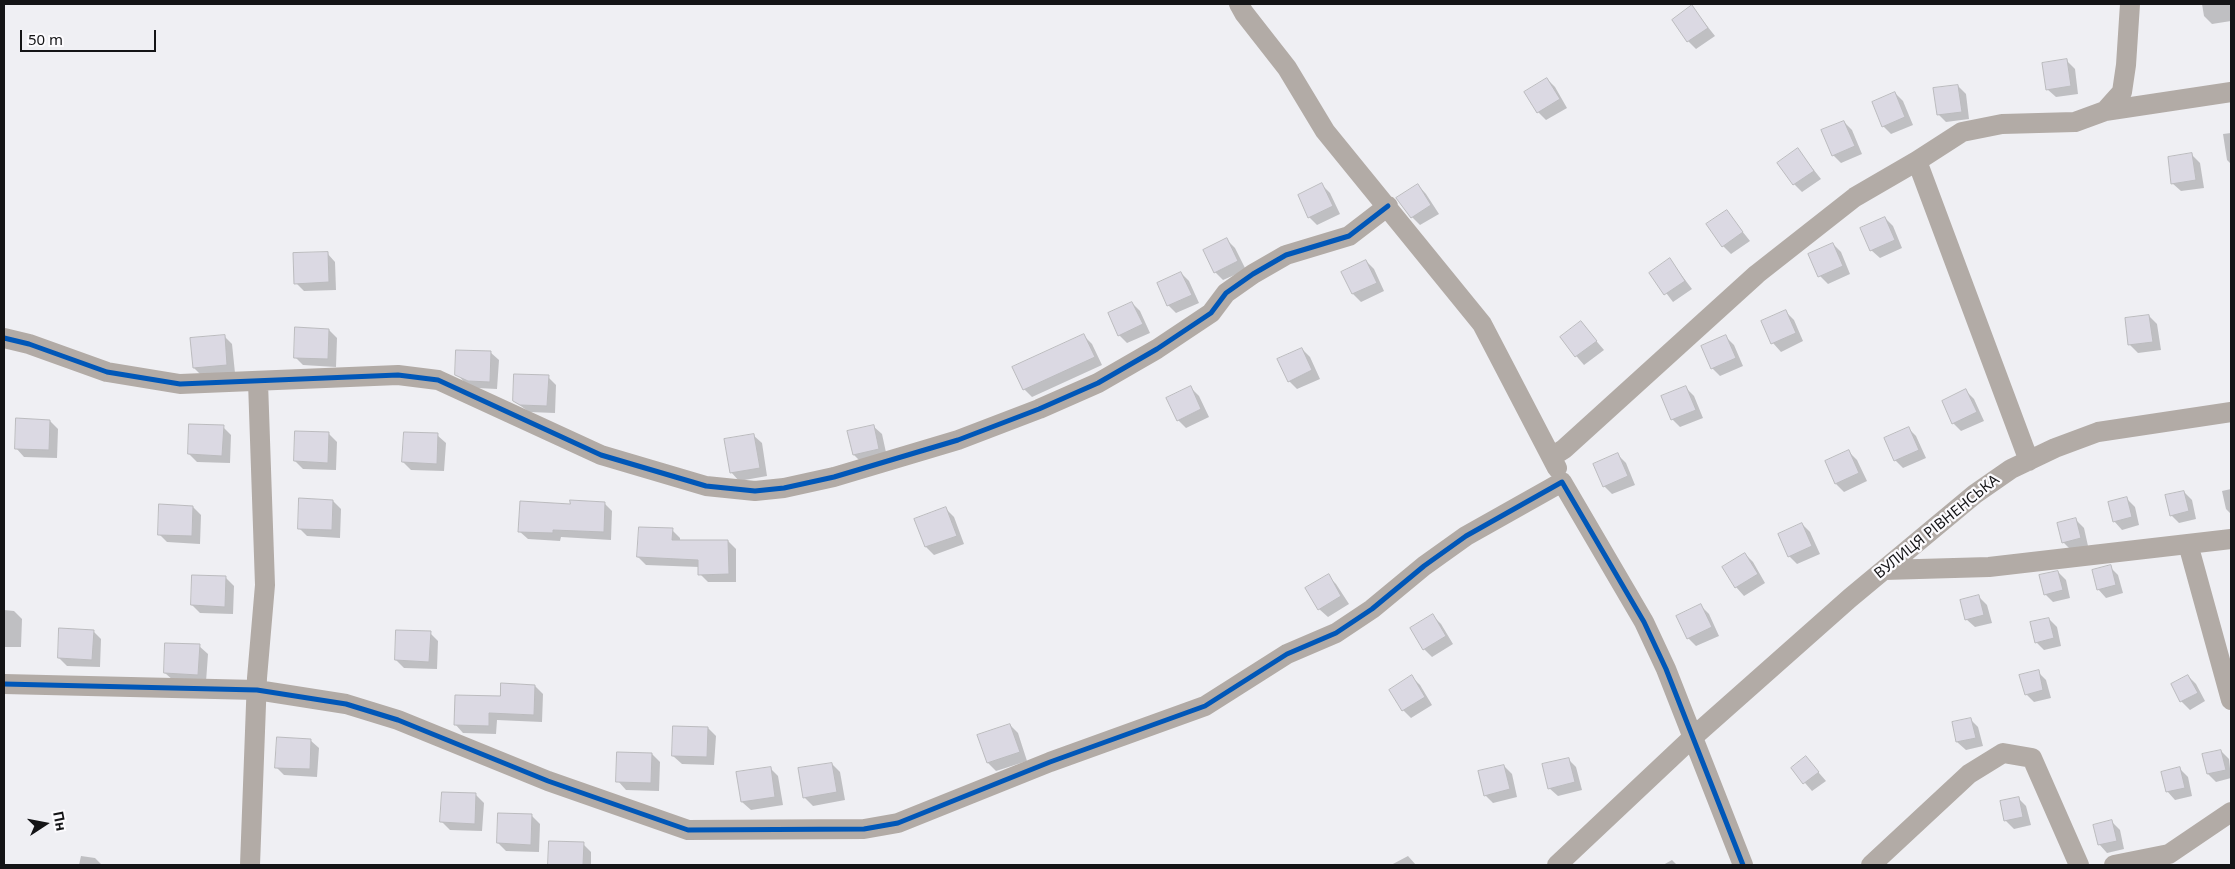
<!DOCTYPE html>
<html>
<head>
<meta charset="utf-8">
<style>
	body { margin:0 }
	#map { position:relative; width:2235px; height:869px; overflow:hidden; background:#efeff3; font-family:"Noto Sans",sans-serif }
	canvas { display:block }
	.frame { position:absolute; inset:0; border:5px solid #141416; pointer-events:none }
	.north { position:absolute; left:20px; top:799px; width:50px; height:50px; -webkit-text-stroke:4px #fcfbfe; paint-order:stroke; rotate:79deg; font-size:14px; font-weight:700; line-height:20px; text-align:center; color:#141416 }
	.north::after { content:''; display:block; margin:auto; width:18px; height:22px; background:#141416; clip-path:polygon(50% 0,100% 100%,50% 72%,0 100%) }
	.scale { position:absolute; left:20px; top:30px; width:136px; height:22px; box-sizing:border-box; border:2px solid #141416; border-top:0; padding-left:6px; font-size:15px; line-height:18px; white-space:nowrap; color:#141416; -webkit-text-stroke:4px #fcfbfe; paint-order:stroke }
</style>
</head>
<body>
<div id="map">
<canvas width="2235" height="869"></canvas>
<div class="frame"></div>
<div class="north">Пн</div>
<div class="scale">50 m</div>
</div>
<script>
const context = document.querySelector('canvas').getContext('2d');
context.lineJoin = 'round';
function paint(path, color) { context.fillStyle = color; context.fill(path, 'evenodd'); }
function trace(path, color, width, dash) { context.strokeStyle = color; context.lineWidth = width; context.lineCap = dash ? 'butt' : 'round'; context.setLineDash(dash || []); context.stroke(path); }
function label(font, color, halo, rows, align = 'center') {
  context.font = font + ' "Noto Sans",sans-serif'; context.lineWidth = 4.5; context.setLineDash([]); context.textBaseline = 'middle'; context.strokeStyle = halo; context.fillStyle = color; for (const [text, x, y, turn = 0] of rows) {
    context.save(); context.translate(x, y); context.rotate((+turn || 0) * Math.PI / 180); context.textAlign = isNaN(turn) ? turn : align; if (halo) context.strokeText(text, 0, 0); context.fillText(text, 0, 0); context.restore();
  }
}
paint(new Path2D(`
	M2202,4H2231V21L2212,24L2204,16Z
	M1692,7L1715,36L1696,49L1688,41Z
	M2067,61L2075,69L2078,94L2056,97L2047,89Z
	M1547,79L1555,87L1567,108L1546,120L1538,112Z
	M1958,86L1966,94L1969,119L1946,122L1938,114Z
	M1895,93L1903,101L1913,125L1891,134L1883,126Z
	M1844,122L1852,130L1862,154L1841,163L1833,155Z
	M2231,133V164L2227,160L2223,134Z
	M1798,150L1821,179L1802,192L1794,184Z
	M2192,155L2200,163L2204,188L2181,191L2172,183Z
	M1322,185L1330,193L1340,214L1317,225L1309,217Z
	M1418,185L1426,194L1439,214L1420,225L1412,217Z
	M1727,212L1750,241L1731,254L1723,246Z
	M1885,218L1893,226L1902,248L1880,258L1871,250Z
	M1227,240L1235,248L1246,270L1223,280L1215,272Z
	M1833,244L1841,252L1850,274L1828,284L1820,276Z
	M327,253L335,262L336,290L304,291L296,283Z
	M1670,260L1692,289L1673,302L1651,273Z
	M1366,261L1374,269L1384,291L1361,302L1353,294L1343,272Z
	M1181,273L1189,281L1199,303L1176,313L1168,305Z
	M1132,303L1140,311L1150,333L1127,343L1119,335Z
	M1786,312L1794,320L1803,341L1781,352L1773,343L1763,322Z
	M2149,316L2157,324L2161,350L2138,353L2130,345Z
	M1581,323L1604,350L1584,365L1561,338Z
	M329,330L337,338L336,367L303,365L295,357Z
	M224,336L232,344L235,373L202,376L194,368L192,339Z
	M1084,336L1092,344L1102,365L1032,397L1024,389Z
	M1725,336L1734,345L1743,366L1720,376L1712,368Z
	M1302,349L1310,357L1320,379L1297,389L1289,381Z
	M490,352L499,360L497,389L477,388L465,383L457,374Z
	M548,377L556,385L555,413L529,412L514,401Z
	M1191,388L1199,396L1209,417L1186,428L1178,420Z
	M1686,388L1694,396L1703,418L1680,427L1672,419Z
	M1966,391L1974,399L1984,421L1961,431L1953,423Z
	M50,421L58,429L57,458L24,457L16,448Z
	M873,426L882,434L887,457L862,463L854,455Z
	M223,427L231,435L230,463L197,462L189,454Z
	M1908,428L1916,436L1926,458L1903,468L1895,460Z
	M329,434L337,442L336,470L303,469L295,461Z
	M437,435L446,443L444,471L411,470L403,462Z
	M753,435L762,443L767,476L739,481L731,472Z
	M1849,452L1857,460L1867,481L1844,492L1836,484Z
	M1618,455L1626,463L1635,485L1612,494L1604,486Z
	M2231,489V514L2226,509L2222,491Z
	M2184,492L2192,500L2196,519L2179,523L2171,515Z
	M2127,499L2135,507L2139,525L2122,530L2114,521Z
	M333,501L341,509L340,538L307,536L299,528Z
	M604,503L612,511L611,540L561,537L560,541L528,539L519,531L572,505Z
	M193,507L201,515L200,544L167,542L159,534Z
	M946,509L954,517L964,544L934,555L926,547Z
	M2076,520L2084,528L2088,546L2071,550L2063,542Z
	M1802,524L1810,532L1820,554L1797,564L1789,556Z
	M672,530L680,538V541H728L736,549V582H708L700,574L699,567L646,565L638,557Z
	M1745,554L1753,562L1765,583L1744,596L1736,587L1724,567Z
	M2110,567L2118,575L2123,593L2106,598L2098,589Z
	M2058,572L2066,580L2070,598L2053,602L2045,594Z
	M1328,576L1336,584L1349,604L1328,617L1319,609L1307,589Z
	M226,578L234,586L233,614L200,613L192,605Z
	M1979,597L1987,605L1992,623L1975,627L1966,619Z
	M1701,606L1709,614L1719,636L1696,646L1688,638Z
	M4,610L14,611L22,619L21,647H4Z
	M1433,616L1441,624L1453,644L1432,657L1424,649Z
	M2049,619L2057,627L2061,646L2044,650L2036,642Z
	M93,631L101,639L100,667L67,666L59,658Z
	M430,633L438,641L437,669L404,668L396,660Z
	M199,646L208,654L206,682L174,681L165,673Z
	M2038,672L2046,680L2051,698L2034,702L2026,694Z
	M2188,676L2196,684L2205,701L2190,710L2181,701L2172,685Z
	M1412,677L1420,685L1432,705L1411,718L1403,710Z
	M535,686L543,694L542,722L497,720L496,734L463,733L455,724L502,698Z
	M1970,719L1978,727L1983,746L1966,750L1957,742Z
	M1010,725L1018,733L1027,761L996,771L988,763L979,735Z
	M708,728L716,736L714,765L682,764L673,756Z
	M310,740L319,748L317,777L284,775L276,767Z
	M2221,751L2229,759L2231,778L2216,782L2208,774Z
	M652,754L660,762L659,791L626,790L618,781Z
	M1806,758L1826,781L1812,791L1792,768Z
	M1568,759L1576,767L1582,790L1558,796L1549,788Z
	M832,764L840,772L845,800L813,806L805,798Z
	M1504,766L1512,774L1517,797L1493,803L1485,795Z
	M770,768L778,776L783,805L751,810L742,802Z
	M2180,769L2188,777L2192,796L2175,800L2167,791Z
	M476,795L484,803L482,831L450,830L442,822Z
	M2018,798L2026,806L2031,825L2014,829L2006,821L2001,802Z
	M532,816L540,824L539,852L506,851L498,843Z
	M2112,822L2120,830L2124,849L2107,853L2099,844Z
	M551,842L583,844L591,852V865H549Z
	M81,856L95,858L102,865H79Z
	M1408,856L1416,865H1391Z
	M1672,860L1677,865H1663Z`), '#0003');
const building = new Path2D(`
	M1692,5L1708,28L1687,42L1672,20Z
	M2067,59L2071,86L2046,90L2042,63Z
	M1547,78L1560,99L1537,113L1524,92Z
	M1958,85L1962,112L1937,115L1933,88Z
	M1895,92L1905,117L1882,127L1872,102Z
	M1844,121L1855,146L1832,156L1821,130Z
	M1798,148L1814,171L1793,185L1777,163Z
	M2192,153L2196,180L2171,184L2168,157Z
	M1322,183L1333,206L1308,218L1298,195Z
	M1418,184L1431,205L1411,218L1396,198Z
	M1727,210L1743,232L1722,247L1706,224Z
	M1885,217L1895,240L1870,251L1860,228Z
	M1227,238L1238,261L1214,273L1203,250Z
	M1833,243L1843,266L1818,277L1808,254Z
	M328,252L329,282L294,284L293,253Z
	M1670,258L1685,281L1664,295L1649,273Z
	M1366,260L1377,283L1352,294L1341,272Z
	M1181,272L1192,295L1167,306L1157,283Z
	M1132,302L1143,324L1118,336L1108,313Z
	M1786,310L1796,333L1771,344L1761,321Z
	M2149,315L2153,342L2128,345L2125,318Z
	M1581,321L1597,341L1575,357L1560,337Z
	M295,327L329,329L328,359L294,358Z
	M1084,334L1095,357L1023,390L1012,367Z
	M225,335L227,365L193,368L190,338Z
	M1726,335L1736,358L1711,369L1701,346Z
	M1302,348L1312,370L1288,382L1277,359Z
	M456,350L491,351L490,382L468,381L455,375Z
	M514,374L549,375L547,406L520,405L513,401Z
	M1191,386L1201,409L1177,421L1166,398Z
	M1686,386L1696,410L1671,420L1661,396Z
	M1966,389L1977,412L1952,424L1942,401Z
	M16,418L50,420L49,450L15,449Z
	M189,424L224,425L222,456L188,454Z
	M874,425L879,449L853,455L847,431Z
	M1909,427L1919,450L1894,461L1884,438Z
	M295,431L329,432L328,463L294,461Z
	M404,432L438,433L437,464L402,462Z
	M754,434L760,468L730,473L724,439Z
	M1849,450L1859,473L1835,484L1825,461Z
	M1618,453L1628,476L1603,487L1593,464Z
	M2184,491L2189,511L2170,516L2165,495Z
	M2127,497L2132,517L2113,522L2108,502Z
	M299,498L333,500L332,530L298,529Z
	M570,500L605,502L604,532L553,530V533L518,532L520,501L570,504Z
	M159,504L193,506L192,536L158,535Z
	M946,507L957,536L925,547L914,519Z
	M2076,518L2081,538L2062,543L2057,523Z
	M1802,523L1812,546L1788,557L1778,534Z
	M639,527L673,528L672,540H728L729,574L698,575V560L637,557Z
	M1745,553L1758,574L1735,588L1722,567Z
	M2111,565L2116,585L2097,590L2092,570Z
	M2058,571L2063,590L2044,595L2039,575Z
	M1329,574L1341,596L1318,610L1305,588Z
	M192,575L226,576L225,607L191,605Z
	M1979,595L1984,615L1965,620L1960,600Z
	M1701,604L1712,627L1687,639L1676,616Z
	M1433,614L1446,636L1423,650L1410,628Z
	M2049,618L2054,638L2035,643L2030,622Z
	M59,628L94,630L92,660L58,658Z
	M396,630L431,631L429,662L395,660Z
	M165,643L200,644L198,675L164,673Z
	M2039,670L2043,690L2025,695L2019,675Z
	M1412,675L1425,697L1402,711L1389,690Z
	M2188,675L2198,693L2180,702L2171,684Z
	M501,683L535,685L534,715L489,713V726L454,725L455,695L500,696Z
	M1971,718L1976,738L1956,742L1952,722Z
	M1010,724L1020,752L987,763L977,735Z
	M673,726L708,727L707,757L672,756Z
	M277,737L311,739L310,769L275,768Z
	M2221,750L2226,770L2207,774L2202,754Z
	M617,752L652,753L651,783L616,782Z
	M1806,756L1819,772L1803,784L1791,768Z
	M1569,758L1575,782L1548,789L1542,764Z
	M832,763L837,792L803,798L798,768Z
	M1504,765L1510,789L1484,796L1478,771Z
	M771,767L775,797L741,802L736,772Z
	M2180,767L2185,788L2166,792L2161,772Z
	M442,792L476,793L475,824L440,822Z
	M2019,797L2023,817L2004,821L2000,801Z
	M498,813L532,814L531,845L497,843Z
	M2112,820L2117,841L2098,845L2093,825Z
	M549,841L584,842L583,865H548Z`);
paint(building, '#dbd9e3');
trace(building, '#bbbbbe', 1);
trace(new Path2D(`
	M1239,4L1244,13L1287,68L1325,131L1482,324L1557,468
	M2105,111L2231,92
	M1917,161L2029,461
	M4,338L29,344L107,372L180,384L398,375L438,380L601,455L706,486L755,491L784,488L834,477L958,440L1039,409L1098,383L1157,349L1211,313L1226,293L1253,274L1286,255L1349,236L1388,206
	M1553,456L1564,449L1757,274L1855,197L1917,161L1962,132L2002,124L2075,122L2105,111L2122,92L2126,65L2130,4
	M2188,544L2231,700
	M1884,570L1989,567L2231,539
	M4,684L257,690L346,704L398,720L548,781L688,830L864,829L898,823L1050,762L1205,706L1287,654L1336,633L1372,609L1424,566L1466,536L1562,482L1644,622L1666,669L1743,865
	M250,865L257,678L265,585L258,382
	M1557,865L1692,738L1850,598L1975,494L2011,469L2055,448L2098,432L2231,412
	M1871,865L1969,774L2003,753L2032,758L2079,865
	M2114,865L2169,854L2231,812`), '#b2aba6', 20);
trace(new Path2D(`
	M4,338L29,344L107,372L180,384L398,375L438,380L601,455L706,486L755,491L784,488L834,477L958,440L1039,409L1098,383L1157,349L1211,313L1226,293L1253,274L1286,255L1349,236L1388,206
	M4,684L257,690L346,704L398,720L548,781L688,830L864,829L898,823L1050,762L1205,706L1287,654L1336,633L1372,609L1424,566L1466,536L1562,482L1644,622L1666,669L1743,865`), '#0057b8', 5);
label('15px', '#141416', '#fcfbfe', [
	["ВУЛИЦЯ РІВНЕНСЬКА",1937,527,-39]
]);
</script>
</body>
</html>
